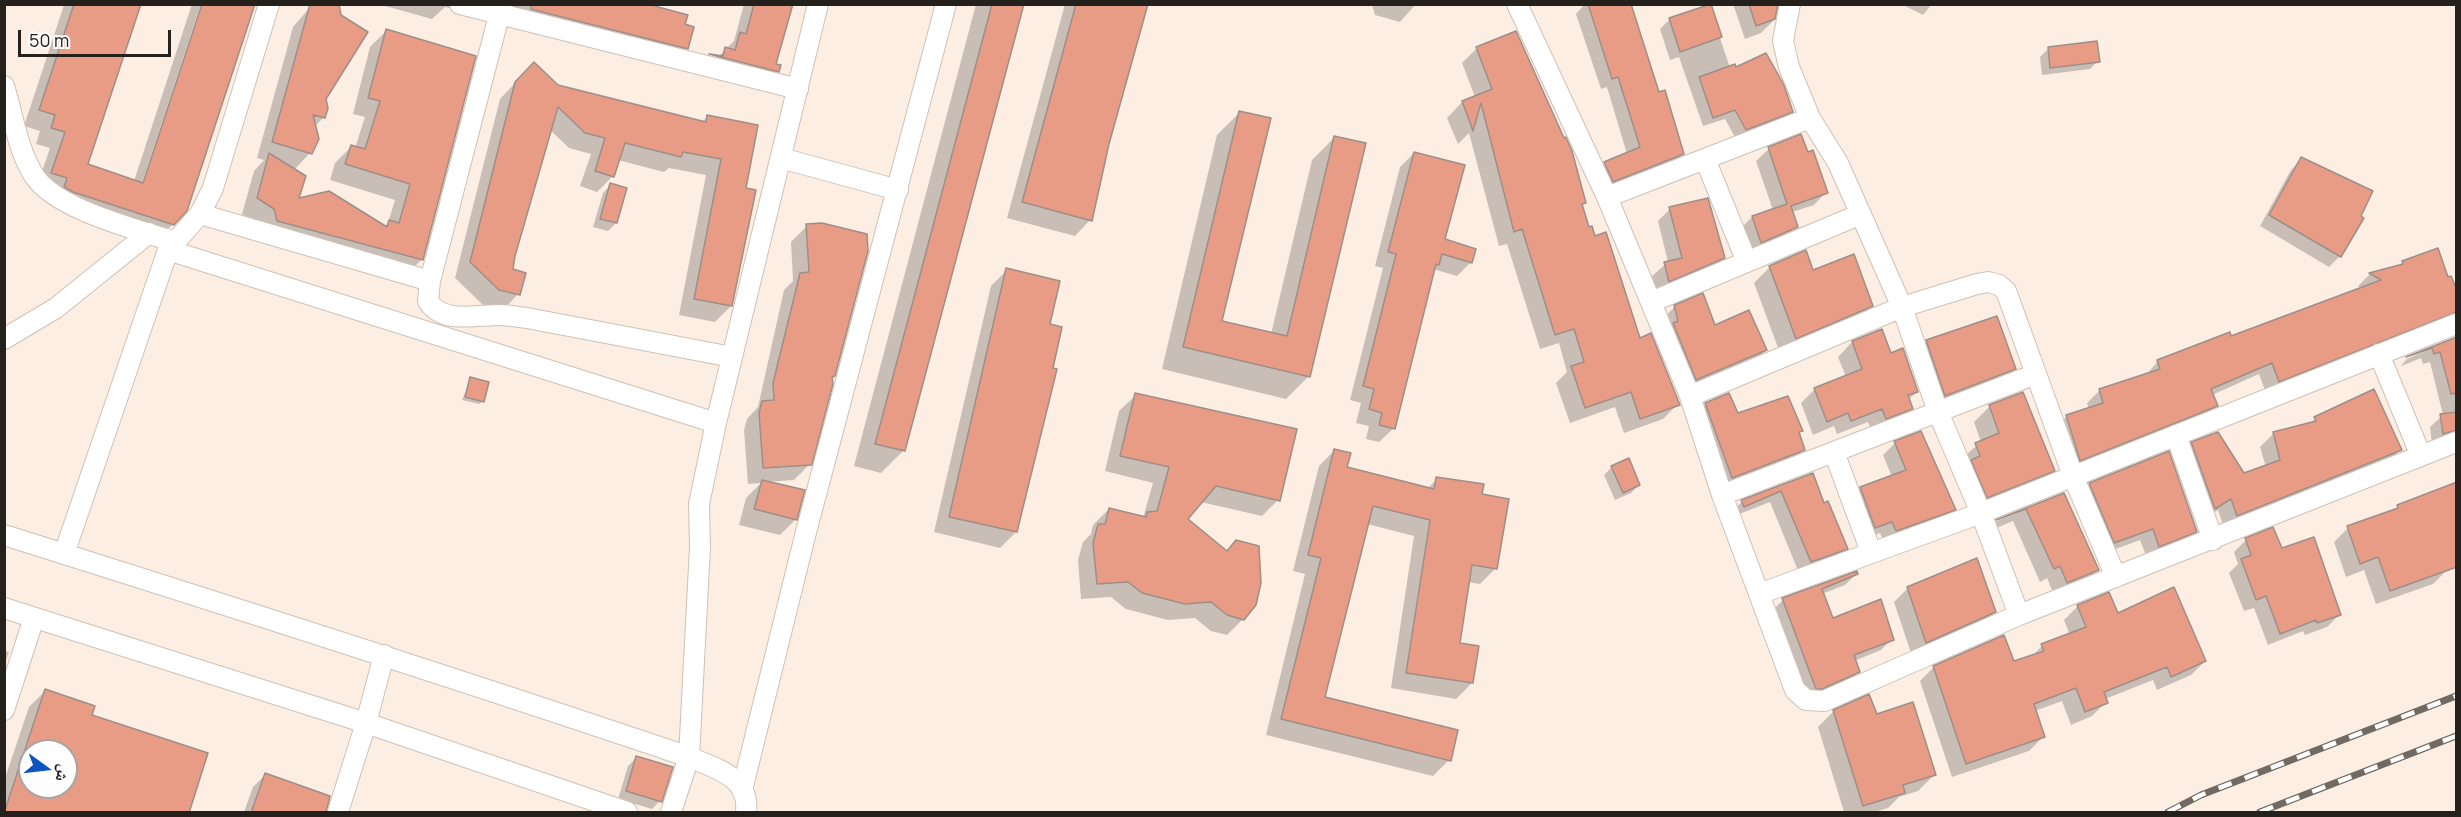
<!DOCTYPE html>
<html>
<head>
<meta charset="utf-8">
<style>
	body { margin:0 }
	#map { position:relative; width:2461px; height:817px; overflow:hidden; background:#fceee3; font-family:Manrope,"Noto Naskh Arabic",sans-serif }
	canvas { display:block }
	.frame { position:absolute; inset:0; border:6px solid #24201c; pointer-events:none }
	.north { position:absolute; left:18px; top:739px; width:60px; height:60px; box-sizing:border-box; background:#fefefe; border:2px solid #a7a5a4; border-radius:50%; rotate:105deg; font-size:16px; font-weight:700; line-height:24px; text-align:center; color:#24201c }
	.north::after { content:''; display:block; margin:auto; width:21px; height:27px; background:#0a55bf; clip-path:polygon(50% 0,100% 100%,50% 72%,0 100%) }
	.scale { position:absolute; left:18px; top:30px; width:153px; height:27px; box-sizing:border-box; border:3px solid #24201c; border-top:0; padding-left:8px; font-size:18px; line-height:21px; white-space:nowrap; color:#24201c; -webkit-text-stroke:4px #fefefe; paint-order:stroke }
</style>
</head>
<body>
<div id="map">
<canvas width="2461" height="817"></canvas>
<div class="frame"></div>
<div class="north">ش</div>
<div class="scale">50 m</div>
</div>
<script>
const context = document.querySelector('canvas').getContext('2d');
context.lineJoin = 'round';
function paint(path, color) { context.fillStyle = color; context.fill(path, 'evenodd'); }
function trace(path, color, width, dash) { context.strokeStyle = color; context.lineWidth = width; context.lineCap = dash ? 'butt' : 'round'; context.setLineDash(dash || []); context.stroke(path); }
paint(new Path2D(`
	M139,4L86,165L134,181L192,4H201L140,189L173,224L157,240L36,189L50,148L36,144L40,131L24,126L64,5Z
	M378,4H647L683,25L686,48L672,63L445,7L432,19Z
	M744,4H791L775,65L778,71L761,87L695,70L709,56L718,57L734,41Z
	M976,4H1022L903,451L881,473L854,466Z
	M1065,4H1146L1107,144L1090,220L1075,236L1007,218Z
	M1372,4H1416L1400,22L1375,15Z
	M1585,4H1629L1658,94L1683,154L1671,165L1602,192L1594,175L1605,163L1627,154L1607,87L1601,89L1576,14Z
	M1733,4H1777L1773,21L1761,33L1745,39Z
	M1901,4H1932L1923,15Z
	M312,5L325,99L324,117L314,127L310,153L294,170L297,200L384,227L388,223L395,200L330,180L335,163L351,147L355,148L365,117L353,114L370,47L386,31L422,259L406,275L258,225L242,214L254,171L264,160L257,158L293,27Z
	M1709,5L1730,68L1791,111L1782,121L1736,139L1725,119L1703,126L1679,57L1670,60L1660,29L1670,19Z
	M1477,48L1584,202L1581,205L1588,229L1639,340L1678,404L1663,419L1624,433L1615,407L1570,423L1556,383L1567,372L1559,343L1540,349L1507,244L1499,246L1469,133L1458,144L1447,118L1462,102L1475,97L1462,63Z
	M2048,49L2098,61L2090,69L2042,75L2040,57Z
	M518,80L557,86L702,122L707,117L744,190L731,306L715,322L679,315L706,175L669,168L664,172L618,160L613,176L597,192L580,186L591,154L569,148L550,130L511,270L518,294L503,310L483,305L455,278L500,99Z
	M1240,112L1221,322L1271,334L1312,160L1335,137L1309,376L1286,399L1162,369L1217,135Z
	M1769,149L1826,192L1814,205L1792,212L1796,227L1784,239L1749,254L1740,229L1752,217L1773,210L1756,161Z
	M1414,153L1444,240L1471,262L1457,276L1433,269L1394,428L1379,442L1366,439L1369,426L1356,423L1361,403L1350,400L1383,268L1375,266L1400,167Z
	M2302,159L2359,217L2340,256L2329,267L2260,226L2291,170Z
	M611,185L616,223L608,231L593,227L603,193Z
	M1670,209L1724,257L1712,270L1656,293L1652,276L1668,262L1658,221Z
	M807,226L834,376L810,464L794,480L767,482L796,519L780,535L739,525L746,498L761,483L748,484L744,430L747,419L758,407L784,290L793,281L791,242Z
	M2438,250L2456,298V325L2266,393L2259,374L2212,395L2216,406L2203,418L2068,472L2054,429L2067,416L2089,409L2087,403L2100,390L2146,375L2158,361L2231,338L2362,288L2358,286L2370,274L2398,267L2403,262Z
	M1770,267L1812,272L1871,306L1855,322L1780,353L1754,283Z
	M1007,270L1048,325L1016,532L1000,548L934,532L991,286Z
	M1675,306L1766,350L1754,362L1684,391L1663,319Z
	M1881,331L1890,355L1917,392L1908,400L1911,408L1897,422L1872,432L1868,422L1837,434L1834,426L1813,435L1801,403L1815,389L1846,377L1838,357L1852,342Z
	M2456,338V448L2432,444L2430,427L2443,415L2430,362L2423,364L2421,358L2401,366L2407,359Z
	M1927,342L2014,369L1998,385L1929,411L1911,358Z
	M471,379L483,401L479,404L462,400Z
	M1136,395L1278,500L1262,516L1201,502L1186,519L1243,619L1227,635L1211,631L1195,618L1168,620L1126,609L1111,597L1081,599L1078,560L1083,542L1091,534L1093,525L1109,509L1143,518L1153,483L1105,471L1119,411Z
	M1706,404L1737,415L1802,430L1798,434L1803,450L1792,461L1720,489L1694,416Z
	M1990,406L2053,470L2037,486L1971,513L1960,460L1981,442L1974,422Z
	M2315,419L2400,450L2387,463L2224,528L2218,510L2202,521L2179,457L2192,444L2244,475L2266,467L2260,447L2273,434L2310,424Z
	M1895,443L1954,509L1942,521L1884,542L1880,533L1863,539L1848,500L1860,488L1892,477L1883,455Z
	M1335,450L1345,468L1427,489L1437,479L1480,496L1496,568L1480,584L1468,582L1458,644L1472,683L1456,699L1391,688L1414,536L1367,524L1323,698L1449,760L1433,776L1266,735L1305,574L1293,571L1319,466Z
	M1612,467L1639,485L1631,493L1615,500L1604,475Z
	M1812,475L1823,505L1846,549L1834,560L1799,573L1770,502L1732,517L1730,513L1742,502Z
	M2090,484L2196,531L2183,543L2147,558L2140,540L2102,554L2078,496Z
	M2456,484L2447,570L2433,584L2376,604L2364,570L2346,577L2334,542L2348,528Z
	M2063,495L2097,570L2084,583L2054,595L2047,578L2040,582L2013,521L1987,532L1997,521Z
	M2246,540L2282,550L2339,615L2327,627L2305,635L2303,631L2268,645L2254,608L2244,611L2229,573L2238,564L2234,552Z
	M1856,574L1845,585L1822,594L1832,620L1892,639L1881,650L1854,661L1858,672L1847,683L1805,699L1772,611L1783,600Z
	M1908,588L1995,612L1980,626L1912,656L1894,602Z
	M2078,606L2117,615L2205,661L2191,675L2157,690L2153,680L2105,699L2106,702L2092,716L2071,725L2062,701L2035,711L2043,737L2029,751L1952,777L1920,681L1934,667L2013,663L2032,656L2042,646L2070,635L2064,620Z
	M4,651L9,652L4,666Z
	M45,691L90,716L207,754L4,812V781L29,707ZM30,751H66V787H30Z
	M1834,711L1934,775L1918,791L1899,797L1888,808L1874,812H1844L1818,727Z
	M636,758L660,801L652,809L618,799L628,766Z
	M266,774L326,812H244L253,787Z`), '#0003');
const building = new Path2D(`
	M74,4H141L88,164L143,183L202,4H255L187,211L174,225L73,192L64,187L67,178L51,173L65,132L51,128L55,115L39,110Z
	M310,4H339L341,15L368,32L326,99L328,108L325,118L313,115L319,139L312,154L272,142Z
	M532,4H647L688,15L685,24L694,27L688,49L550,14L531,9Z
	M754,4H793L776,64L781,65L779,72L709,54L723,56L725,47L735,50L740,32L746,34Z
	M992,4H1024L905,451L875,444Z
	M1076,4H1148L1109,144L1092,221L1022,202Z
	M1588,4H1631L1659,92L1665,90L1684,154L1613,182L1604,162L1640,147L1618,77L1612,79Z
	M1711,4L1722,37L1680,52L1669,18Z
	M1749,4H1778L1775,19L1756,26Z
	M386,29L476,56L423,260L277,221L274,209L257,198L269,153L306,176L299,198L329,191L387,227L389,220L399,223L410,184L345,164L351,145L365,149L380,101L368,98Z
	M1516,31L1564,138L1566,137L1572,151L1586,203L1582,204L1589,227L1592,226L1595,236L1606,232L1640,338L1651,333L1680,405L1640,419L1631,392L1585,408L1571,366L1584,362L1574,329L1555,335L1522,229L1514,232L1481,103L1473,131L1462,101L1492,89L1476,47Z
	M2097,41L2100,62L2050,68L2048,47Z
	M1766,53L1784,85L1793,112L1746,130L1735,110L1713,118L1699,77L1735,64L1736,67Z
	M534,62L558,85L706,122L707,115L758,125L746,188L756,190L732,306L694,299L721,159L683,152L681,157L625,143L614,177L595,171L605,138L585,133L558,107L515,256L513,269L526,273L520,295L499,290L470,262L515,82Z
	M1239,111L1271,118L1222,321L1287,336L1334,136L1366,143L1310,377L1183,347Z
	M1801,134L1808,152L1813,150L1828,193L1791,206L1798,227L1761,243L1752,216L1787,204L1768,147Z
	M1414,152L1465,165L1445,239L1476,249L1472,263L1442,254L1439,265L1436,264L1395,429L1379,425L1382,413L1369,409L1374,389L1363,386L1396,254L1388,252Z
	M2301,157L2373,191L2361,216L2364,218L2341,257L2269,215Z
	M610,183L627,188L617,223L600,219Z
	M1708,198L1725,258L1669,282L1664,262L1682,258L1669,207Z
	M822,223L867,234L868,251L835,376L832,377L833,384L812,465L763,468L759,413L762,401L774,400L773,383L800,273L809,272L806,224Z
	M2438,248L2448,277L2451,276L2457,290V312L2279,382L2272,363L2211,389L2218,406L2080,461L2066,415L2103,403L2099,389L2160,369L2157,360L2230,332L2231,336L2381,280L2369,273L2403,264L2402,261Z
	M1806,250L1813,270L1854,254L1873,306L1796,339L1769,266Z
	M1006,268L1060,281L1050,324L1062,327L1053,368L1057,369L1017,532L949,517Z
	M1703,293L1715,325L1749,310L1767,350L1696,380L1673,323L1678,321L1674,305Z
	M1997,316L2016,369L1945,396L1926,340Z
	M1882,329L1891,353L1903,348L1918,392L1908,395L1913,409L1886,419L1882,409L1851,421L1848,413L1827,422L1814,388L1862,369L1852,341Z
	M2457,337V393L2451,394L2440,352L2434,354L2432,348L2406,357Z
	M470,377L489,382L484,402L465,397Z
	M2374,389L2402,450L2237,516L2231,499L2215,509L2191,442L2218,432L2244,473L2280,460L2273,432L2316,421L2314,417Z
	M2023,392L2055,471L1987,498L1971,460L1980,456L1975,443L1999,433L1989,405Z
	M1135,393L1297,429L1280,501L1216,486L1188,519L1227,551L1236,540L1259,546L1261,583L1256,605L1244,620L1227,615L1211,602L1185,604L1142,593L1128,582L1097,584L1093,543L1098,524H1105L1109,508L1146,517L1147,512L1157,511L1169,467L1120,456Z
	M1729,393L1738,413L1788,396L1803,431L1799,432L1805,450L1732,478L1705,403Z
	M2457,412V430L2443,434L2440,414Z
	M1921,431L1956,510L1896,531L1892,522L1875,528L1860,487L1906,470L1894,441Z
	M1334,449L1351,453L1347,467L1434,489L1436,477L1484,484L1482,494L1509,499L1497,569L1472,565L1460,643L1479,646L1473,683L1406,673L1430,520L1373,506L1325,697L1458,730L1451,761L1281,719L1321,558L1308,555Z
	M2169,451L2197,532L2159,547L2153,529L2114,543L2089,483Z
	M1629,458L1640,485L1623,493L1611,466Z
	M1813,473L1824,503L1828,501L1848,549L1811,562L1781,491L1744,507L1741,500Z
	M762,480L805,490L797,520L754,509Z
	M2457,482V567L2390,591L2378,557L2360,564L2347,526L2398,508L2397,505Z
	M2064,493L2099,570L2067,583L2060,566L2054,569L2026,509L1996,520Z
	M2273,527L2282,548L2314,537L2341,615L2317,623L2316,620L2280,634L2266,596L2256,600L2241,559L2251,555L2245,538Z
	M1977,558L1996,612L1926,643L1907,587Z
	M1857,571L1858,574L1822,589L1833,618L1881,599L1894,640L1854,655L1860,672L1822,689H1816L1782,598Z
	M2174,587L2206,661L2171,677L2167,667L2104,692L2108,703L2085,712L2076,688L2034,704L2045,737L1966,764L1933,666L2004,635L2014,661L2044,651L2041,644L2086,627L2077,605L2109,592L2118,613Z
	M45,689L95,706L92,715L208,753L189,813H4ZM30,751H66V787H30Z
	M1869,694L1877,714L1913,702L1936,775L1903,785L1905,793L1863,806L1833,710Z
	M636,756L673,767L662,802L626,791Z
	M265,773L330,796L326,813H251Z`);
paint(building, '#e89c85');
trace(building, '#9e8e89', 1.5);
const minor = new Path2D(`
	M269,4L213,188L200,214L430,281L502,4
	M460,4L798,89
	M1517,4L1607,197L1690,396L1722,495L1795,690L1806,700L1824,701L2019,615L2456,442
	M1790,4L1783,41L1789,67L1810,118L1838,163L1902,307L1938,412L1981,513L2019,615
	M4,86C13,115 18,152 35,177C58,210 136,229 175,242
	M781,158L898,190
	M1705,159L1747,262
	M1607,197L1810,118
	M168,250L200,214
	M430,281L428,301C442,324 476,315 499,315C508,315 518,317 527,318L732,357
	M1651,302L1861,214
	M4,339L56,308L149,233
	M2379,354L2421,456
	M1690,396L1902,307L1977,284L1988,282L1999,285L2006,291L2073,476L2116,577
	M2176,435L2213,540
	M1834,452L1871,552
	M1722,495L2036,374
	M4,535C233,607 462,680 689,757C717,769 750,777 746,812
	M64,554L168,250L716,423
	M1759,594L1981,513L2456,324
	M4,608L366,723L627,812
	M4,710L34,618
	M743,786L805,536L946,4
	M338,812L366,723L384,655
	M671,812L689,757L700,547L699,504L716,423L818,4`);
trace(minor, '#cec1b6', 22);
trace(minor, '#fff', 20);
const rail = new Path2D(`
	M2168,812L2201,795L2456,696
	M2260,812L2456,736`);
trace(rail, '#716a63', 7);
trace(rail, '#fefefe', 4.5, [14]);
</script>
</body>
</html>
